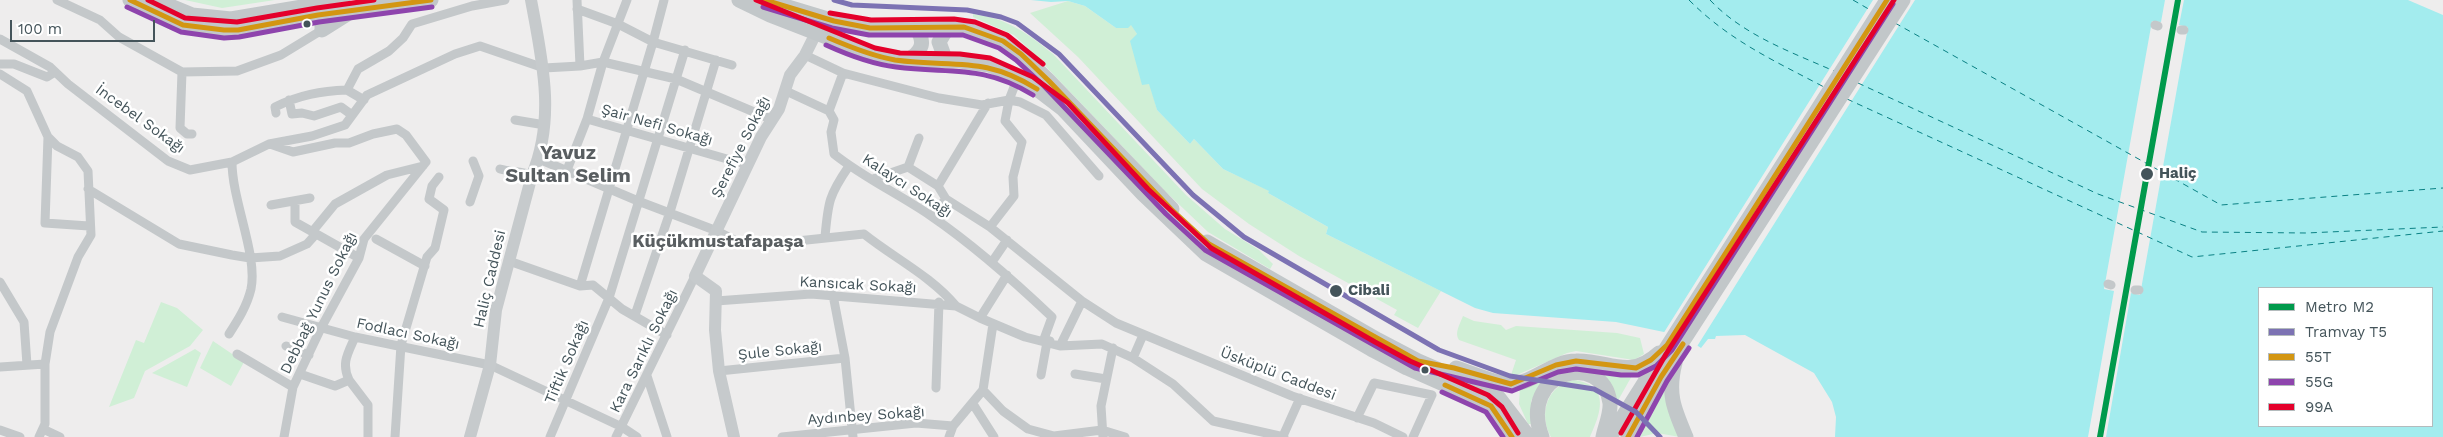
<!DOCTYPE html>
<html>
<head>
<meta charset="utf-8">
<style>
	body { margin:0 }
	#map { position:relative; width:2443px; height:437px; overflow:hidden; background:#eeeded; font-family:"Work Sans",sans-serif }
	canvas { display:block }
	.legend { position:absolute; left:2258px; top:287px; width:175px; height:140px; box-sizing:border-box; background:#fff; border:1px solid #b4bbbd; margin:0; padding:6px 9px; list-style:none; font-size:15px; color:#44545a }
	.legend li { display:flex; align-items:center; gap:10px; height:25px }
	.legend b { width:25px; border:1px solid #b4bbbd }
	.scale { position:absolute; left:10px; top:20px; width:145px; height:22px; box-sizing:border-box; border:2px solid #44545a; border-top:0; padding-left:6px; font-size:15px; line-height:18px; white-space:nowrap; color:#44545a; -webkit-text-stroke:4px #fff; paint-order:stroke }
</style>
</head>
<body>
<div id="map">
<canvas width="2443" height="437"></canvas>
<ul class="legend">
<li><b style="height:6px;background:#009a4c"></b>Metro M2</li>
<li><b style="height:6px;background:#7c72b3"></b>Tramvay T5</li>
<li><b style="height:6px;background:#d39612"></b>55T</li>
<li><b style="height:6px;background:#8e44ad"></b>55G</li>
<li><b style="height:6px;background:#e4002b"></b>99A</li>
</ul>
<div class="scale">100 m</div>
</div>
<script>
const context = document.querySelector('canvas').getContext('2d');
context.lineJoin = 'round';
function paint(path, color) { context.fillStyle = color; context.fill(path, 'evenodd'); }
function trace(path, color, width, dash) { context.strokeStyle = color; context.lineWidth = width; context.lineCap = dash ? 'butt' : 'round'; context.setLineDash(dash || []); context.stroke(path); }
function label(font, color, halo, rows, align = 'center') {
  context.font = font + ' "Work Sans",sans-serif'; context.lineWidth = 5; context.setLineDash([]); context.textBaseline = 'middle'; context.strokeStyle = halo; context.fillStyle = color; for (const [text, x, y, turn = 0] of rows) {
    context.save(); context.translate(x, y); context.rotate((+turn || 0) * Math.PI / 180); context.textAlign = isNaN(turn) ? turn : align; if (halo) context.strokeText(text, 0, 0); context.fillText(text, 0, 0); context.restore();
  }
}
paint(new Path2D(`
	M185,0H275L222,8Z
	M1068,1L1085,6L1116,28L1131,24L1137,34L1157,110L1190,144L1194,139L1223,169L1270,191L1268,193L1328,227L1326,234L1441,291L1418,328L1394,315L1397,310L1299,256L1249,224L1202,189L1078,57L1030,13Z
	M973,14C1007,18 1027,33 1053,54L1186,195L1225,229L1259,250L1273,264L1270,269L1208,232L1165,191L1031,51L1014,35L973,17Z
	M161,302L177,308L203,330L190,346L145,371L134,398L109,407L136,340L144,343Z
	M1463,316L1474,321L1501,325L1506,330L1516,326L1617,333L1640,338L1644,354L1634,360L1576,351L1567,353L1510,378L1516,360L1459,340C1454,333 1460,324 1463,316Z
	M213,341L244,362L231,386L200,368Z
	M195,349L201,353L187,387L152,373Z
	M1594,370L1633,374L1616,404Z
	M1548,375L1531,401V424H1528L1519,404L1520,387Z
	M1574,380C1611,385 1601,413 1590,437H1551C1538,414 1547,385 1574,380Z
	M1665,389L1680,437L1657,433L1640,437Z`), '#d0efd6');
paint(new Path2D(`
	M1031,0H2408L2443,15V437H1835L1836,417L1832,402L1814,373L1745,335L1716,336L1715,339H1708L1701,348L1683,336L1616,322L1493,313L1475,308L1326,234L1328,227L1268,193L1269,191L1223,169L1194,139L1190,144L1157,110L1149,84L1142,85L1130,41L1137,34L1131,25L1128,28H1116L1085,6L1068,1L1051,2ZM2259,288H2432V426H2259Z`), '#a3ecee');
paint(new Path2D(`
	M1873,0H1915L1696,348L1682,338L1663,334Z
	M2165,0H2184L2179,25L2188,27L2140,295L2131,293L2106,437H2088L2114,291L2104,289L2152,21L2161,22Z`), '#eeeded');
trace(new Path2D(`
	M1689,0C1730,41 1773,60 1824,87
	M1710,0C1743,35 1791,52 1834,71
	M1853,0L1872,11
	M1895,23L2221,205L2443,188
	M1858,83L2098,194L2202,232L2306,233L2443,227
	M1847,99L2192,257L2443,231`), '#0a8184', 1, [6, 5]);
trace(new Path2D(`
	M57,0L100,20L119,37L182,72L237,71L281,55L322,30
	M577,0L580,66
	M577,9L618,24L653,42L732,65
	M2155,25L2158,26
	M2181,30H2184
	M0,39L50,67L68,84L168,161L190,170L232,162L269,144L312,136L345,125L367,95L455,54L480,46L544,68L580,66L603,62L676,79L773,120
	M805,55L843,73L939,98L982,105L1009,100L1020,102L1046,115L1099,176
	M0,64H14L47,77L55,72
	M182,72L180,128L187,134H192
	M0,74L27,91L48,137L45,223L89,226
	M347,90L358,69L389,51L403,38L412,24L472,6L505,0
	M347,90L364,100
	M786,91L829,111L834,120L831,132L834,154C864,178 899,194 931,216C975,246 1014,281 1052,317L1044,339L1050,341
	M289,100L292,114L302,113L314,116L341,107L352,115
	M829,111L843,73
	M276,113L275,107C299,95 321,91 347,90
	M587,119L748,165
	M515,120L545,125
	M270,144L293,152L335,143H349L373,134L397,129L406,135L426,162L364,239L359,258L321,328L293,387L284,437
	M539,159L638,201L717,231L740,243H778L864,234C894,258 931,276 956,306
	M908,167L919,138
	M500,169C511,172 521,171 532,175
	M567,170L587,119L603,62L627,0
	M873,179L908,167L938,186L946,199L990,227L1082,301L1116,323L1292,396L1374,423L1403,437
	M938,186L988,103
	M88,189L179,244L232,255L250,258L280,256L307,244L316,234
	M295,201V222L359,258
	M470,202L479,176L473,161
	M271,205L310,198
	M931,216L946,199
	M990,227L1014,196L1013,177L1022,142L1005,121L1009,100L1018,77
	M312,232L335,204L387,175L423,166
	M825,237C828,202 829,195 849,166
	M376,239L425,266
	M509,261L580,286L593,285L622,309L667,335
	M992,262L1007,240
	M0,282L24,322L27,365
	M2108,284L2111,285
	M580,286L653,42L664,0
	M2135,290H2139
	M833,295L845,358L853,437
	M716,301L811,294L956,306L980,318L1025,337L1060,346L1102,344L1133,358L1173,384L1213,421L1284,437
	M635,315L670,212L716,60
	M282,317L355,337L490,365L622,427L637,437
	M980,318L1007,275
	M229,334C238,320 247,306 251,289C258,255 232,201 232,162
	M286,346L309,355
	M1060,346L1082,301
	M237,354L293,387
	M1133,358L1143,335
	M0,367L45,364
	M719,371L845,358
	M300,374L335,386L349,380L368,405V437
	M1075,374L1106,379
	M1041,375L1047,342
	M647,376L667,437
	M349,380C341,363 348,353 355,337
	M936,388L939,302
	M983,390L1003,411L1028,429L1054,436L1102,430L1125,437
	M973,404L994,437
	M1357,418L1374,383L1432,395L1413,437
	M43,429L60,437
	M0,430L20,437
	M1283,436L1300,398
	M39,437L45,424V364L50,332L78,257L91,235L88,171L78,157L57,146L48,137
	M395,437L401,345L427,257L435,248L444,210L429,199L432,186L439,177
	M550,437L609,298L685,50
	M616,437L695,276
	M782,437L916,423L953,426
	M949,437L953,426L983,390L993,324
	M1103,437L1101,406L1113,348`), '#c4c8ca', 9);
trace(new Path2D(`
	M470,437L490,365L496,310L532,175C556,118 542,59 531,0
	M734,437L719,371L715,330L716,291L695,276L761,137L779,109L790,75L805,55L816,33`), '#c6cacc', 12);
trace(new Path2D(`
	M130,0L183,25L224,30H238L318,15L431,0
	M156,0L192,15L231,19L343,0
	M739,0L770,15L873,55L899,60L960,61L989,65L1029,83L1063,109L1143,194L1206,254L1371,349L1407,368L1484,402L1496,412L1512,437
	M765,0L834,21L870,28L964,27L1003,41L1021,54L1049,81L1172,209
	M318,15L322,21V30L349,13
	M907,60C923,52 926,41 915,27
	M946,61L939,42L945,32L954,26
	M1207,242L1378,340L1418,361L1490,392L1499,398L1529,437
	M1675,363C1667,394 1674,409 1686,437
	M1456,368C1473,373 1494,384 1511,384C1534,383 1552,361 1576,361C1610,360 1628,381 1659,353
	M1542,437C1517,371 1603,349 1610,403C1611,413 1605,427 1603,437
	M1610,437L1887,0
	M1628,437L1672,358L1903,0`), '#c2c7c9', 15);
trace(new Path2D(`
	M130,0L183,25L224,30H238L318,15L431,0
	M765,0L834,21L870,28L964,27L1003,41L1021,54L1049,81L1171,209L1209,244L1418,361L1454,368L1511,384L1556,365L1576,361L1636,368L1651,360L1667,345L1887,0
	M829,38C850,47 872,56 895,60C953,68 983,55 1037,89
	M1445,385L1491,406L1512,437
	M1628,437L1661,377L1683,344`), '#d39612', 5);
trace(new Path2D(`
	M127,7L181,32L224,38L239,37L319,22L432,7
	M763,7L832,28L869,35H963L999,48L1016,60L1044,86L1166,214L1205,250L1415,368L1512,391L1558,372L1576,369L1621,375H1638L1656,366L1672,350L1893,4
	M826,45C848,55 871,64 896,67C950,74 983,64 1033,95
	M1442,392L1486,412L1503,437
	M1637,437L1667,381L1689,348`), '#8e44ad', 5);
trace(new Path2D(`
	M148,0L185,18L237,22L317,8L374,0
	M756,0L875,48L900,53L960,54L990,58L1033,77L1068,103L1148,189L1211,248L1375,342L1410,361L1488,395L1502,407L1518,433
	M830,13L871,20L954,19L975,22L1007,35L1043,64
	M1621,433L1666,354L1894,0`), '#e4002b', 5);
trace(new Path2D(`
	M834,0L852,5L967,10L1001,17L1017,23L1059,54L1193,195L1244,237L1439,350L1510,376L1594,389L1636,412L1660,437`), '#7c72b3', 5);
trace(new Path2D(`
	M2100,437L2178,0`), '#009a4c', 6);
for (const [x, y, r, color] of [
	[307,24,4.5,"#44545a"],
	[2147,174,7,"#44545a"],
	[1336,291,7,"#44545a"],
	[1425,370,4.5,"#44545a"]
]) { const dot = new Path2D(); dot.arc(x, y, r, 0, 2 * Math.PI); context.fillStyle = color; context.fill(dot); trace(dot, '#fff', 2); }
label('15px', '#44545a', '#fff', [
	["İncebel Sokağı",140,119,36],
	["Şair Nefi Sokağı",657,125,16],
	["Şerefiye Sokağı",741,147,-63],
	["Kalaycı Sokağı",907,186,33],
	["Haliç Caddesi",490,279,-77],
	["Kansıcak Sokağı",858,285,3],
	["Debbağ Yunus Sokağı",319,303,-64],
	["Fodlacı Sokağı",408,334,12],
	["Kara Sarıklı Sokağı",644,351,-64],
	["Şule Sokağı",780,351,-6],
	["Tiftik Sokağı",567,362,-67],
	["Üsküplü Caddesi",1278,374,21],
	["Aydınbey Sokağı",866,416,-4]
]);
label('bold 15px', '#44545a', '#fff', [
	["Haliç",2159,174],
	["Cibali",1348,291]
], 'left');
label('bold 18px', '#595e61', '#fff', [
	["Küçükmustafapaşa",718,242]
]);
label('bold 20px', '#595e61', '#fff', [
	["Yavuz",568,153],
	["Sultan Selim",568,176]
]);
</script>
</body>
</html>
